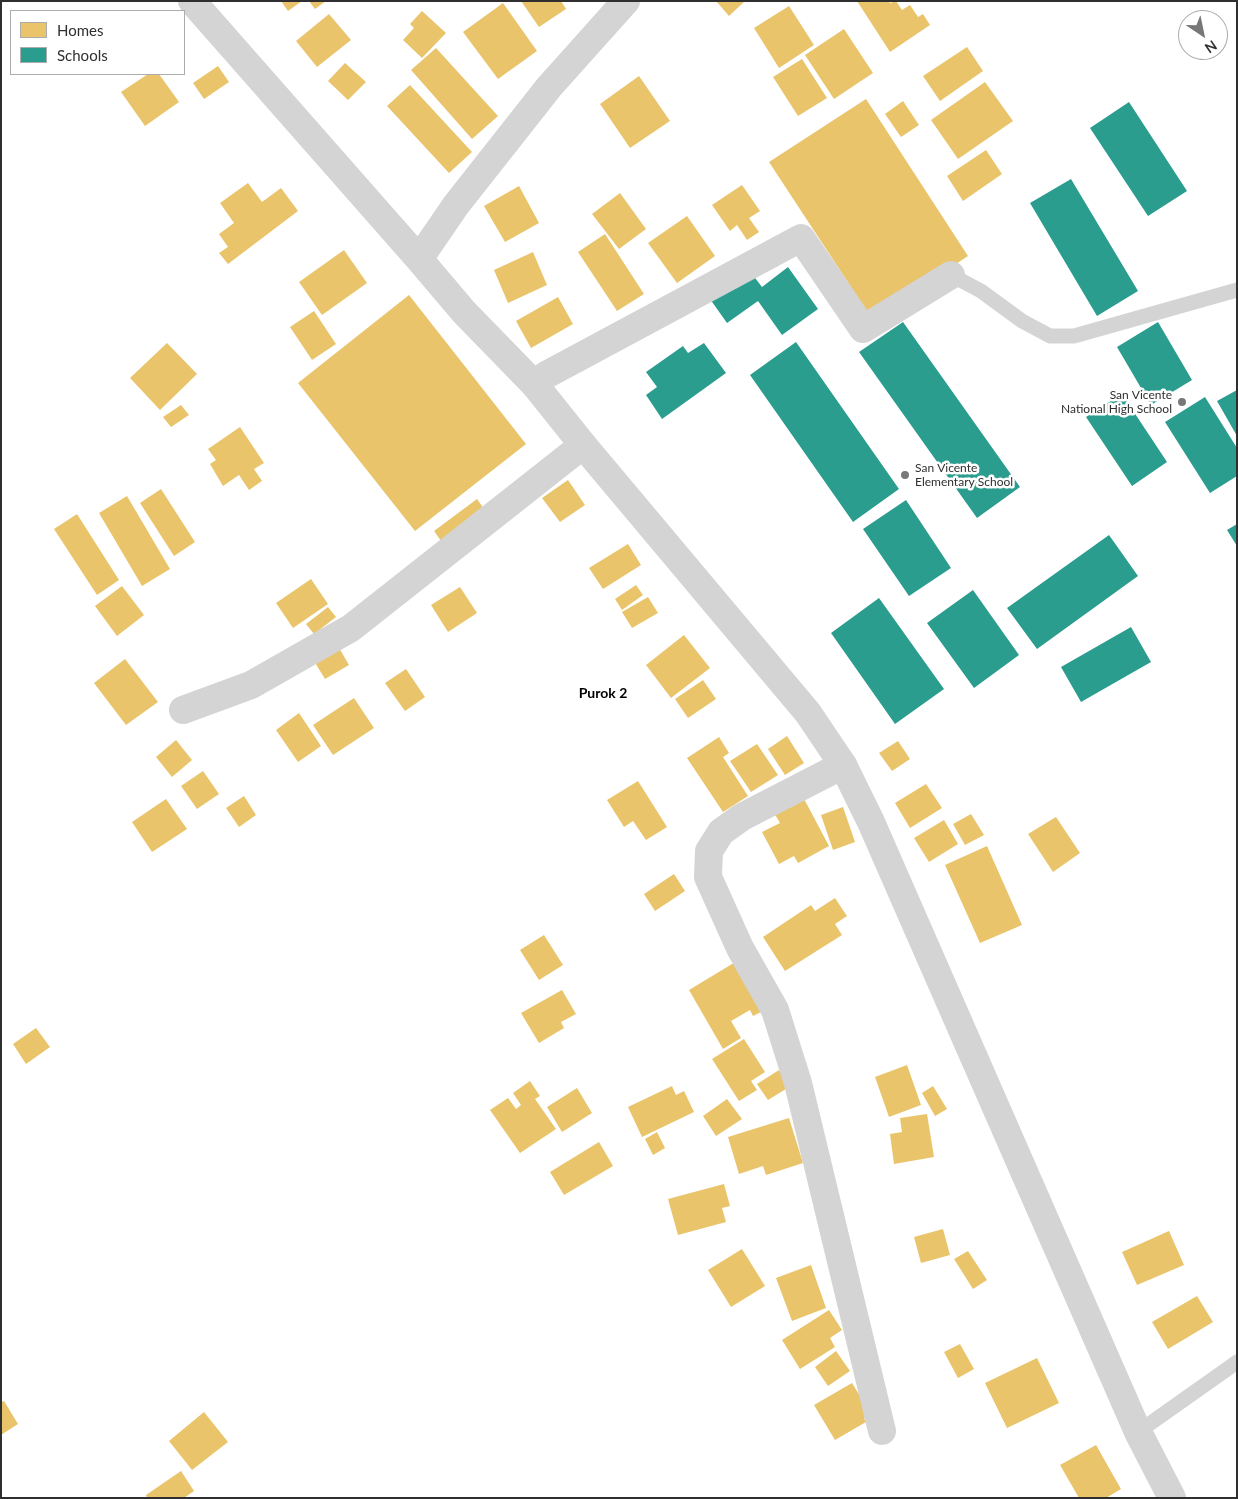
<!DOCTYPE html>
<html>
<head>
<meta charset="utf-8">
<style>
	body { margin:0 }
	#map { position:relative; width:1238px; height:1499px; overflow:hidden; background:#fff; font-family:Lato,sans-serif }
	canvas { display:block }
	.frame { position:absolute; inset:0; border:2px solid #2f2f2f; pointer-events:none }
	.legend { position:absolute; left:10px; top:10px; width:175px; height:65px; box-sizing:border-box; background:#fff; border:1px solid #acacac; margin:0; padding:6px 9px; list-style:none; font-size:15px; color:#2f2f2f }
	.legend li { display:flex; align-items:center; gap:10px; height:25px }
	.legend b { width:25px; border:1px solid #acacac }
	.north { position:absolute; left:1178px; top:10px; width:50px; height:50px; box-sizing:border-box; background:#fff; border:1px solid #acacac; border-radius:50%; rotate:146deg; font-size:14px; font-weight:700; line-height:20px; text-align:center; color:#2f2f2f }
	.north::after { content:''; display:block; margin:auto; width:18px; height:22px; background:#787878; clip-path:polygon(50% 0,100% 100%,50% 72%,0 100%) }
</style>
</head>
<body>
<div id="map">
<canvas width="1238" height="1499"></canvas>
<div class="frame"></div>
<ul class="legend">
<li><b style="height:14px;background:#e9c46a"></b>Homes</li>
<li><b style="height:14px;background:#2a9d8f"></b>Schools</li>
</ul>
<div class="north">N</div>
</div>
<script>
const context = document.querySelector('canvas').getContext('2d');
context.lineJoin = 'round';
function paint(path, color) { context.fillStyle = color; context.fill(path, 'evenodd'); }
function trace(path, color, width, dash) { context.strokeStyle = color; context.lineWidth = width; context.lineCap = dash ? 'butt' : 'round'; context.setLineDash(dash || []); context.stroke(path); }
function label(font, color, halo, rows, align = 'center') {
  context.font = font + ' Lato,sans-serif'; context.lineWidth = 5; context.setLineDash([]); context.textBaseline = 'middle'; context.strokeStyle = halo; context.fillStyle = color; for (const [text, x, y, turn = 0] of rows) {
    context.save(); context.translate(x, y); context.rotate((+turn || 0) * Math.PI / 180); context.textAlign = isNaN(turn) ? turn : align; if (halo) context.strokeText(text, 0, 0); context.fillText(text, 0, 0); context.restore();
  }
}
paint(new Path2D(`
	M281,1H302L288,11Z
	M309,1H326L315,9Z
	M521,1H561L566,9L539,27Z
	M716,1H745L729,16Z
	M857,1H888L890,3L896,1L902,10L910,5L918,17L923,14L930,25L890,52Z
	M503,3L537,51L498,79L463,32Z
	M789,6L814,45L779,68L754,28Z
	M422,11L446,33L422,58L403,40L414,28L410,24Z
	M329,14L351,40L317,67L296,41Z
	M844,29L873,73L834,99L805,55Z
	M967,47L983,71L940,101L923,76Z
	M436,48L498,116L472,139L411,70Z
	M802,59L827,98L798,116L773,77Z
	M345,63L366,82L348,100L328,81Z
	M218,66L229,82L204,99L193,83Z
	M148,74H159L179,102L145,126L121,92Z
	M639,76L670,121L630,148L600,104Z
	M985,82L1013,121L958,159L931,120Z
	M410,85L472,152L449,173L387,106Z
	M866,99L968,256L872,319L769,162Z
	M903,101L919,125L901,137L885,114Z
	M986,150L1002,174L963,201L947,176Z
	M248,183L262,202L281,188L298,211L228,264L219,253L228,247L219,234L234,223L220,203Z
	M742,185L760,211L749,218L759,232L747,240L737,225L730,231L712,205Z
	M519,186L539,223L505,242L484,206Z
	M620,193L646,229L619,249L592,214Z
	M687,216L715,256L677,283L648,243Z
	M605,234L644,294L617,311L578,252Z
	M344,250L367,283L322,315L299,282Z
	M533,252L547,285L508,303L494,270Z
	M409,295L526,444L415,531L298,383Z
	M558,297L573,324L531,348L516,321Z
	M314,311L336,344L312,360L290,327Z
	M167,343L197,374L160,410L130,378Z
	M181,405L189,415L171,427L163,417Z
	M240,427L264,463L254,469L262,481L249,490L239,475L223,486L210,464L216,460L208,449Z
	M568,480L585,505L560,522L542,498Z
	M161,489L195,542L174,556L140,503Z
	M127,496L170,569L142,586L99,513Z
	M477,499L484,509L441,541L434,531Z
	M77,514L119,580L97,595L54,529Z
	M628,544L641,565L603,589L589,568Z
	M311,579L328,604L293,628L276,603Z
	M636,585L643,595L622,610L615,599Z
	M122,586L144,615L117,636L95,606Z
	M460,587L477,613L448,632L431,605Z
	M648,597L658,613L632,628L622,612Z
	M328,607L336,617L314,634L306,624Z
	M684,635L710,668L671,698L646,665Z
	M335,641L349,665L325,679L311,656Z
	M125,659L158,702L126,725L94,683Z
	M406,669L425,697L405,711L385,683Z
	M703,680L716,699L688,718L675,699Z
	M354,698L374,728L333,755L313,725Z
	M299,713L321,746L298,762L276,730Z
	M787,736L804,763L785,775L768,749Z
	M719,737L729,753L723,757L748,796L723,812L687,758Z
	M176,740L192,760L172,777L156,757Z
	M898,741L910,759L892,771L879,753Z
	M757,744L778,775L751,792L730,761Z
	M203,771L219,794L197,809L181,786Z
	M638,781L667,827L646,840L633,821L624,827L607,800Z
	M926,784L942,808L910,828L895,803Z
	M802,795L829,846L798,863L794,856L779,864L762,832L780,823L773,811Z
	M244,796L256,815L239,827L226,808Z
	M166,799L187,829L152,852L132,822Z
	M843,807L855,842L833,850L821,815Z
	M971,814L984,835L965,845L953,824Z
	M1056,817L1080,853L1053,872L1028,834Z
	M944,820L958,844L929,862L914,838Z
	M987,846L1022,925L980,943L945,865Z
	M674,874L685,891L655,911L644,894Z
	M835,898L847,916L835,924L842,935L785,971L763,937L811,905L815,911Z
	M544,935L563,965L539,980L520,950Z
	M737,961L765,1010L753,1016L750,1010L731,1021L741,1038L723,1049L689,990Z
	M562,990L576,1014L561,1022L564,1028L539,1043L521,1013Z
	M36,1028L50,1047L26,1064L13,1044Z
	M744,1039L765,1072L751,1081L757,1090L739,1101L712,1059Z
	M907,1065L921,1105L889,1117L875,1077Z
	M779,1070L789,1087L768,1100L757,1084Z
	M530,1081L540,1096L535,1099L556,1129L520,1153L490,1110L508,1098L516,1109L521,1105L513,1093Z
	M672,1086L676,1095L684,1091L694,1112L642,1137L628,1107Z
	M933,1086L947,1109L935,1116L922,1093Z
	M577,1088L592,1113L562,1132L547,1107Z
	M727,1099L742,1119L716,1136L703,1116Z
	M927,1114L934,1157L894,1164L890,1134L902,1132L900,1118Z
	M789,1118L803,1163L766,1175L763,1166L739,1174L728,1137Z
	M657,1132L665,1148L653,1155L645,1139Z
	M599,1142L613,1166L564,1195L550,1172Z
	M724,1184L730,1206L722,1208L726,1222L678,1235L668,1199Z
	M943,1229L950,1255L921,1263L914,1237Z
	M1169,1231L1184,1265L1137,1285L1122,1252Z
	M742,1249L765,1286L731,1307L708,1270Z
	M968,1251L987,1280L973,1289L954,1259Z
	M811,1265L826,1308L792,1321L776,1278Z
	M1197,1296L1213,1322L1168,1349L1152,1322Z
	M829,1310L842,1330L830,1338L835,1347L800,1369L782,1340Z
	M960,1344L974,1369L958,1378L944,1352Z
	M836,1351L850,1371L828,1386L815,1367Z
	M1037,1358L1059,1403L1007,1428L985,1383Z
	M852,1383L871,1414L864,1418L866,1422L835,1440L814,1405Z
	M4,1401L18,1424L1,1435V1402Z
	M204,1412L228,1442L192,1470L169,1441Z
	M1096,1445L1121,1489L1106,1498H1079L1060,1465Z
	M181,1471L194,1491L184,1498H147L146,1495Z`), '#e9c46a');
paint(new Path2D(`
	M1129,102L1187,191L1148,216L1090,128Z
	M1071,179L1138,291L1097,316L1030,203Z
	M788,267L818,309L782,335L758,301L727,323L710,299L749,270L762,287Z
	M903,322L1020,487L977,518L859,352Z
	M1158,322L1192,380L1151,405L1117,347Z
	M796,342L899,489L853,522L750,375Z
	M704,343L726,373L662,419L646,395L657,387L646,372L683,346L688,353Z
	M1237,390V436L1217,401Z
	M1122,394L1167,462L1132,486L1086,417Z
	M1205,397L1237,448V476L1210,493L1165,422Z
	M906,500L951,568L909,596L863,529Z
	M1237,524V546L1227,530Z
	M1109,535L1138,576L1037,649L1007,608Z
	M973,590L1019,655L974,688L927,623Z
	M879,598L944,689L895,724L831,633Z
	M1131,627L1151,662L1081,702L1061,667Z`), '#2a9d8f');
trace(new Path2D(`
	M951,275L981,291L1022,321L1050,336H1074L1237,290
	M1138,1432L1237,1362`), '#d4d4d4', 15);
trace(new Path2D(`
	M535,385L546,375L801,238L863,329L951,275
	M183,710L251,685L351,628L583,445
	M843,765L742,817L721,832L709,851L708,877L740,948L775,1010L798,1083L882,1431`), '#d4d4d4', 28);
trace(new Path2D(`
	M192,1L419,259L464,312L535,385L583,445L808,713L843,765L871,822L1138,1432L1172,1498
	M419,259L456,205L549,87L626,1`), '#d4d4d4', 28);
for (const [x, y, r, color] of [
	[1182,402,5,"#787878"],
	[905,475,5,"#787878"]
]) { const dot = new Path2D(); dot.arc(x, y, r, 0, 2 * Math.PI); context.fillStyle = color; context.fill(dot); trace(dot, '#fff', 2); }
label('12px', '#2f2f2f', '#fff', [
	["San Vicente",1172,395],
	["National High School",1172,409],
	["San Vicente",915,468,"left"],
	["Elementary School",915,482,"left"]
], 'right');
label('bold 14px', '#000', '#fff', [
	["Purok 2",603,693]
]);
</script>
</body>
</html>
